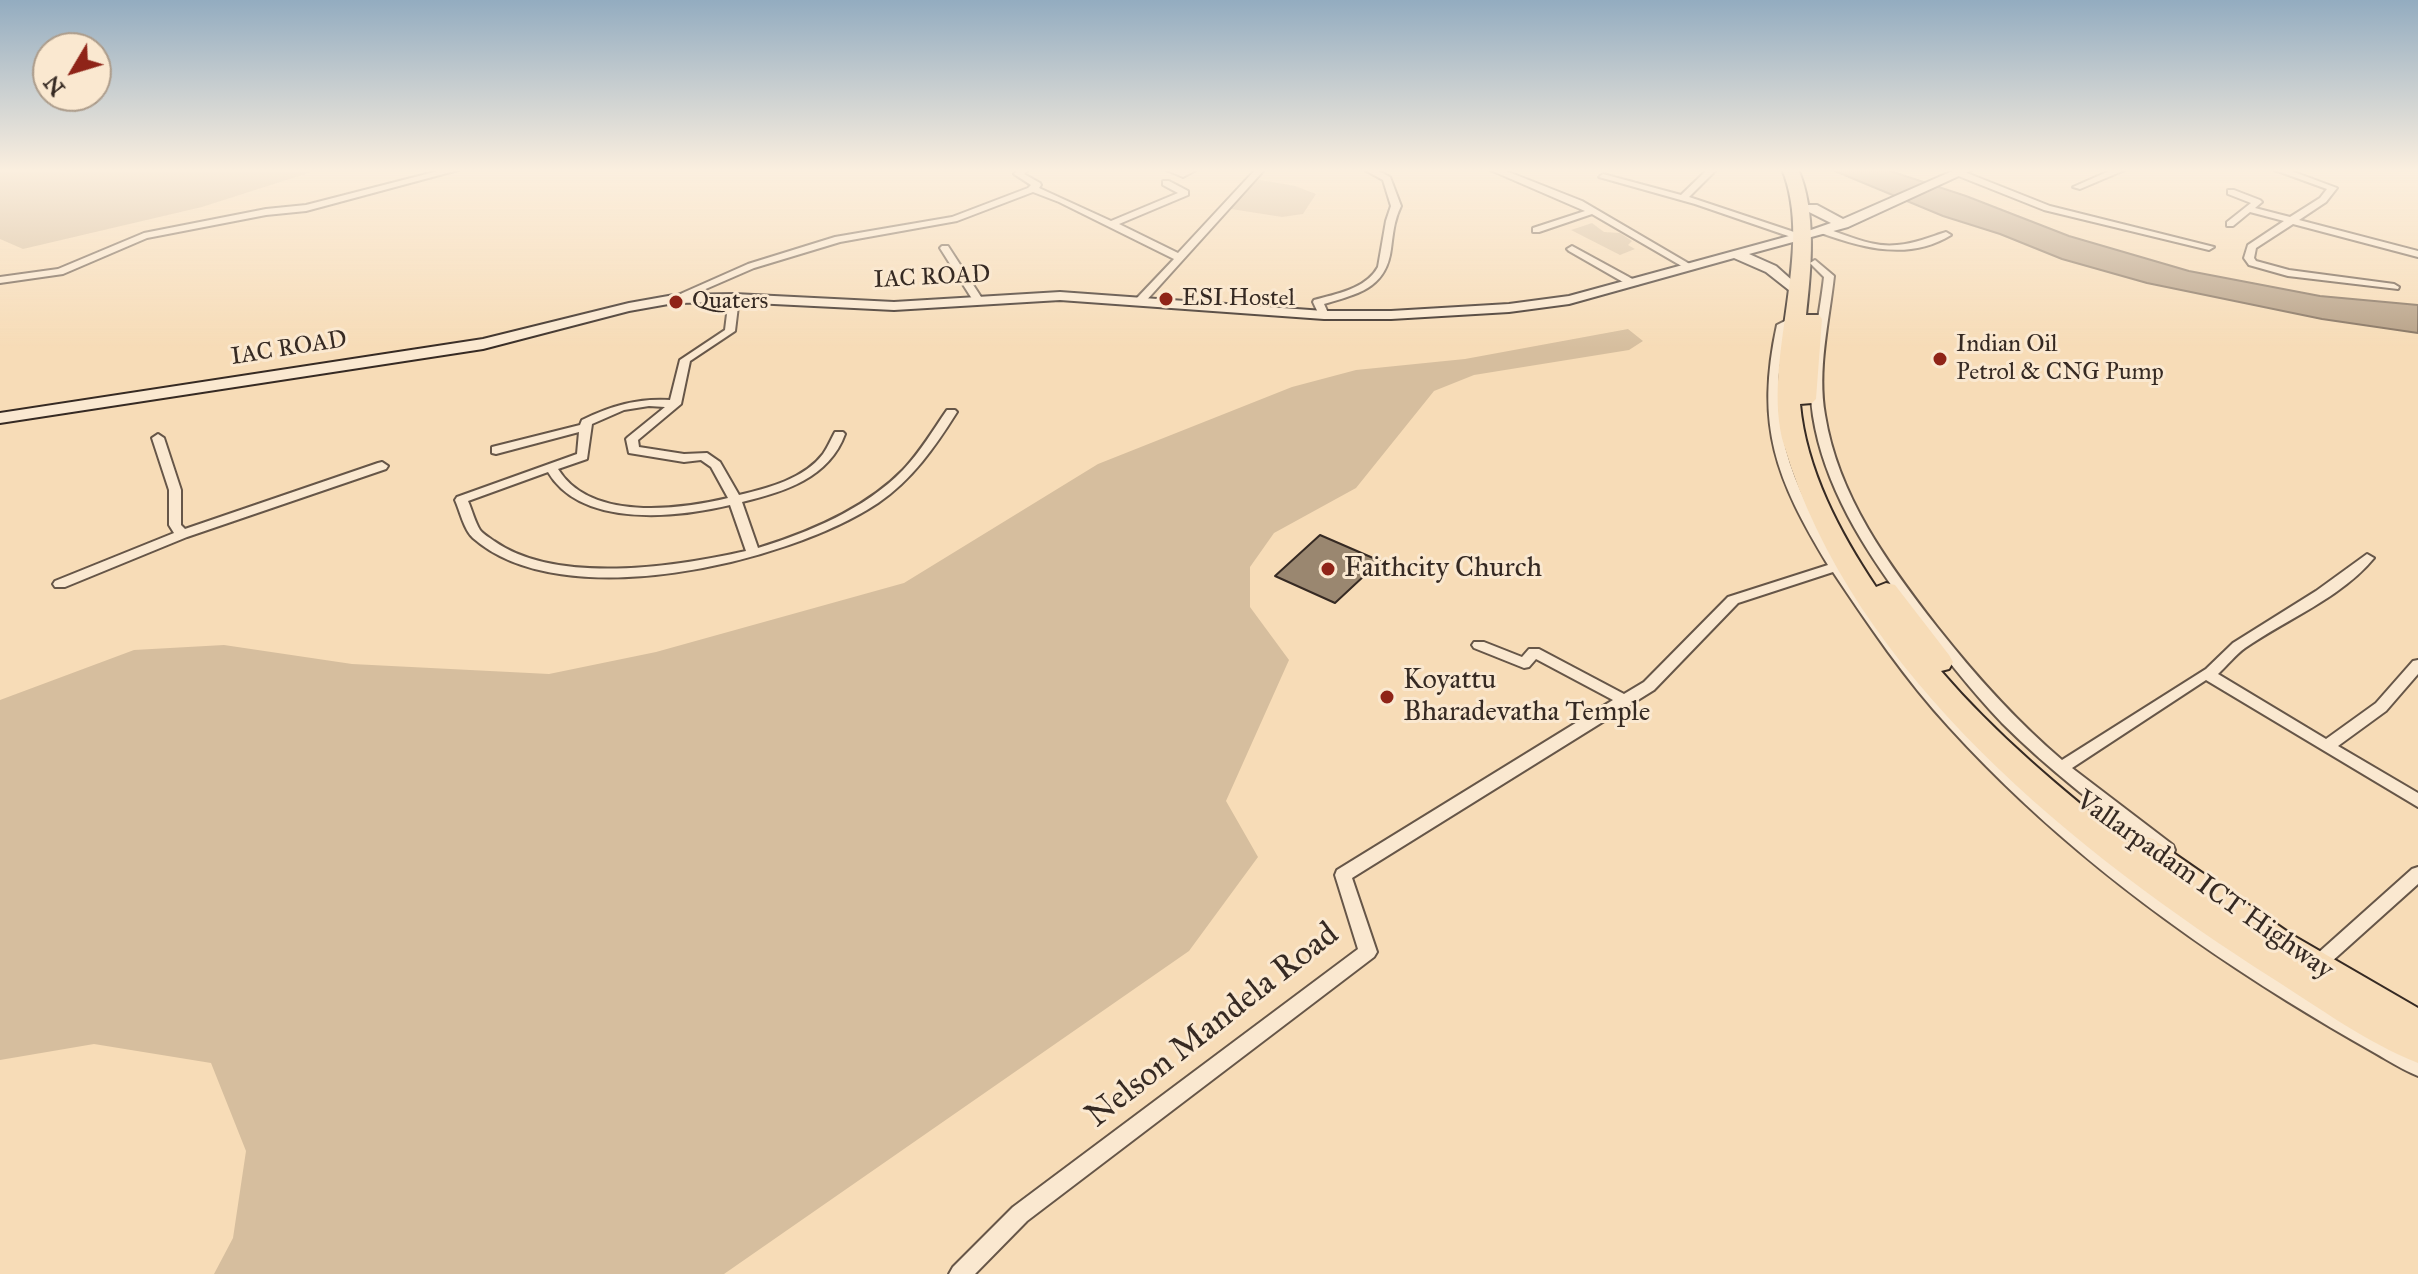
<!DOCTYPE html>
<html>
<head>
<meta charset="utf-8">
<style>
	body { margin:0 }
	#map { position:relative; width:2418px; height:1274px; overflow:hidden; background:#f7dcb7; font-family:"IM FELL Great Primer",serif }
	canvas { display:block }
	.north { position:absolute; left:32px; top:32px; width:80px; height:80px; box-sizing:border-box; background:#fae8d0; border:2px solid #ac9c8b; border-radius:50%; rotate:232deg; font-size:22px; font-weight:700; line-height:32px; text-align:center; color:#362a23 }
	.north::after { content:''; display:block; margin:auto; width:28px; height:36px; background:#8f2418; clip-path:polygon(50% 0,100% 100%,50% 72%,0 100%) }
</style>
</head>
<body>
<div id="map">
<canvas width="2418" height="1274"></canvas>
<div class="north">N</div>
</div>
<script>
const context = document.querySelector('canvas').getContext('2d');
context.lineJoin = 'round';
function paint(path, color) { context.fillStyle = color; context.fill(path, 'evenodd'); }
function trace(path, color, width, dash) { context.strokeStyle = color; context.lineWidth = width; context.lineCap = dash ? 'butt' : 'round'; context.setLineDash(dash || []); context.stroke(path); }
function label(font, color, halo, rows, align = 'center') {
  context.font = font + ' "IM FELL Great Primer",serif'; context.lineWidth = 6; context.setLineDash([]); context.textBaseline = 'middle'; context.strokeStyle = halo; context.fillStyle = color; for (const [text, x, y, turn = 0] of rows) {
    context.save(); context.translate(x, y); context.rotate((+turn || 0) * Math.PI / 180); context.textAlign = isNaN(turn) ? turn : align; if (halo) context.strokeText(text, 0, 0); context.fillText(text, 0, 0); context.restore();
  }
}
paint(new Path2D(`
	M0,169H321L202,207L23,249L0,239Z
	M1255,179L1295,186L1316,194L1303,214L1282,217L1231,209Z
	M1592,223L1604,232L1620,233L1632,241L1628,245L1635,249L1620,255L1571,230Z
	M1628,329L1643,341L1629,350L1474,375L1434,391L1356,488L1274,533L1250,567V607L1289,660L1226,801L1258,857L1189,951L724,1274H214L233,1238L246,1151L211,1063L94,1044L0,1060V700L134,650L224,645L352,664L549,674L656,652L904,583L1098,464L1292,387L1356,370L1465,359Z`), '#d6be9e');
const water = new Path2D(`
	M1830,169H1884L1966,196L2069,236L2189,271L2320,296L2418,305V333L2322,319L2147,283L2062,259L2000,234L1943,216Z`);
paint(water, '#b59f85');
trace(water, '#82705e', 2);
const building = new Path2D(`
	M1320,535L1380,561L1335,603L1275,576Z`);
paint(building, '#9a8770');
trace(building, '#362a23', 2);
const street = new Path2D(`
	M446,169H462L306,211L266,215L147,238L63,274L0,283V277L58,269L144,233L266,209L306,205Z
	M1019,169H1029L1024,174L1040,183L1041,185L1039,188L1111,221L1178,193L1163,185V181H1169L1188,191V195L1119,224L1178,253L1256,169H1265L1144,303H1136V299L1174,259L1059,202L1033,192L957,221L840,242L754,268L678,301L669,299L748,264L835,237L952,217L1028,188L1031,185L1014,174Z
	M1164,169H1198L1183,177Z
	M1363,169H1375L1390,177L1401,206C1394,220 1393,234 1391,249C1386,289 1357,294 1324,304L1329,315L1328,317H1320L1313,302L1314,300C1336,294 1366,289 1378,267L1386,221L1391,206L1383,180Z
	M1488,169H1501L1582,201L1693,266L1685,268L1592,214L1539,232H1533V228L1585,211Z
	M1708,169H1717L1689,197L1803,235V239H1797L1695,204L1599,177L1603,174L1681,195Z
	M2114,169H2127L2080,189L2073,187Z
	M2272,169H2286L2337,188L2326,202L2299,220L2418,251V257L2293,224L2256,248L2254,258L2256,261L2289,270L2394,284L2399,287L2398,289L2288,276L2249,265L2244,258L2248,245L2284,221L2250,212L2233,226H2227V222L2251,203L2228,194V190H2234L2260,200L2262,202L2255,208L2290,217L2320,198L2327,189Z
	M1956,171H1962L2050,206L2214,247L2209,250L2044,210L1956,175Z
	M1824,228C1848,235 1871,248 1897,245C1914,244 1930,237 1946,232L1951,235C1909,261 1863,248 1821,233L1819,231Z
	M942,246H948L983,300L982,302H974L940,248Z
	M1572,246L1638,282L1639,284L1630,286L1569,251L1567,249Z
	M1815,260L1834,276C1829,322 1817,369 1825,415C1838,496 1888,564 1937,627C1975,675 2015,720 2062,760L2206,669L2233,643L2316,591L2367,554L2374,558C2341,598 2287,619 2245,648C2235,655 2227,666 2218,674L2326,739L2376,703L2413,661L2418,660V674L2386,711L2338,746L2418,793V807L2206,680L2072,768L2173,845L2175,850L2173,855L2167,857L2161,855C2106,813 2051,772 2002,723C1967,686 1936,646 1906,605C1864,549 1824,486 1813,416C1806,370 1819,322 1824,277L1810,263Z
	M734,295L739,298L735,331L690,361L681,404L638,440L639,447L684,454L707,453L720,462L739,495C768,488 804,479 823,454C828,447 831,439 835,432H843L845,434C829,478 784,492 742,502L758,548C810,532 865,509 903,470C921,451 933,430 947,410H955L957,412C935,447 912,480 878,503C788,563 562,617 473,538C464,530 460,511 455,500L457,497L577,454L579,432L496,454L492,453V447L580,425L582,420C611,406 637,398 670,400L680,360L725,330L729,298ZM649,406L665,407L628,437L626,439L629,453L684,462L701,460L711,467L728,498C677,510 590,521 558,469L587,459L592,424L624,410ZM548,472C581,528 676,518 730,505L746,551C675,567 556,585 494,541C490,538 483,534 480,530C475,522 472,510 468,501Z
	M1795,316L1800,319L1787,327C1782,348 1778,370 1778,393C1778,471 1824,540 1866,602C2005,803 2207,941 2418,1057V1076C2403,1070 2389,1061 2375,1053C2345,1036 2316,1019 2287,1001C2163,924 2047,835 1949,727C1905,679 1869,626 1833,572L1738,603L1654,690L1352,878L1377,952L1374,957L1027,1221L975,1274H949L953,1267L1013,1207L1358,949L1335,875L1337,870L1613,700L1536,659L1529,667L1524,668L1474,648L1472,645L1474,642H1484L1522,657L1529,649H1539L1624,694L1644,682L1728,597L1828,565C1776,479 1755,426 1777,325Z
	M158,434L164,438L181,490V525L185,529L378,463L382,462L388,466L386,469L187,537L65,587H55L53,584L55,581L174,533L169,525V490L152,438Z
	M2418,867V884L2330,963L2324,966L2318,963L2315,958L2318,953L2412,869Z`);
const secondary = new Path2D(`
	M1957,169H1974L1848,227L1749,254L1776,266L1804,291V297L1799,298L1766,272L1734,258L1569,304L1509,312L1391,319H1324L1060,300L894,310L734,302L674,303L629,311L483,349L0,423V413L483,339L629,303L674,295L734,294L894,302L1060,292L1324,311H1391L1509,304L1569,296L1811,230L1831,223L1807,211V205H1817L1843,219Z`);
const highway = new Path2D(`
	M1782,169H1798C1817,212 1811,270 1806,315H1819L1822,319L1816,399L1812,403L1800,404C1806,470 1840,533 1876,587L1886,583L1895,585L1949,655L1953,662L1949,669L1941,671C1997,736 2062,790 2129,843L2142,836L2153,839L2292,935L2418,1008V1063C2367,1043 2318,1007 2272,978C2078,854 1852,675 1784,445C1760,362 1816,251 1782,169Z`);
trace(street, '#665648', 4);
trace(secondary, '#362a23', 4);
trace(highway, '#362a23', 4);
paint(street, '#fae8d0');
paint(secondary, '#fae8d0');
paint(highway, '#f7dcb7');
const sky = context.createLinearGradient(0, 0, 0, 348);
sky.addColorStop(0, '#93acc0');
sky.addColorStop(0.49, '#fbefdf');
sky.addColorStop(1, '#fbefdf00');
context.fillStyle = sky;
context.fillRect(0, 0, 2418, 348);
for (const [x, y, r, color] of [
	[1166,299,8,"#8f2418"],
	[676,302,8,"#8f2418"],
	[1940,359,8,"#8f2418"],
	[1328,569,8,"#8f2418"],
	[1387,697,8,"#8f2418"]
]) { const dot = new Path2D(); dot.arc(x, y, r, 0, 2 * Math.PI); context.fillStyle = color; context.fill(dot); trace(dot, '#fae8d0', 3); }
label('24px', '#362a23', '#fae8d0', [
	["IAC ROAD",932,278,-3],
	["IAC ROAD",289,349,-9]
]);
label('24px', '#362a23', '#fae8d0', [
	["ESI Hostel",1182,299],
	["Quaters",692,302],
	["Indian Oil",1956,345],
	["Petrol & CNG Pump",1956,373]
], 'left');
label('28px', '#362a23', '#fae8d0', [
	["Faithcity Church",1344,569],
	["Koyattu",1403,681],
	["Bharadevatha Temple",1403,713]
], 'left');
label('28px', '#362a23', '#fae8d0', [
	["Vallarpadam ICT Highway",2204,886,35]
]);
label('34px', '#362a23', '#fae8d0', [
	["Nelson Mandela Road",1213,1026,-38]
]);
</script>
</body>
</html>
